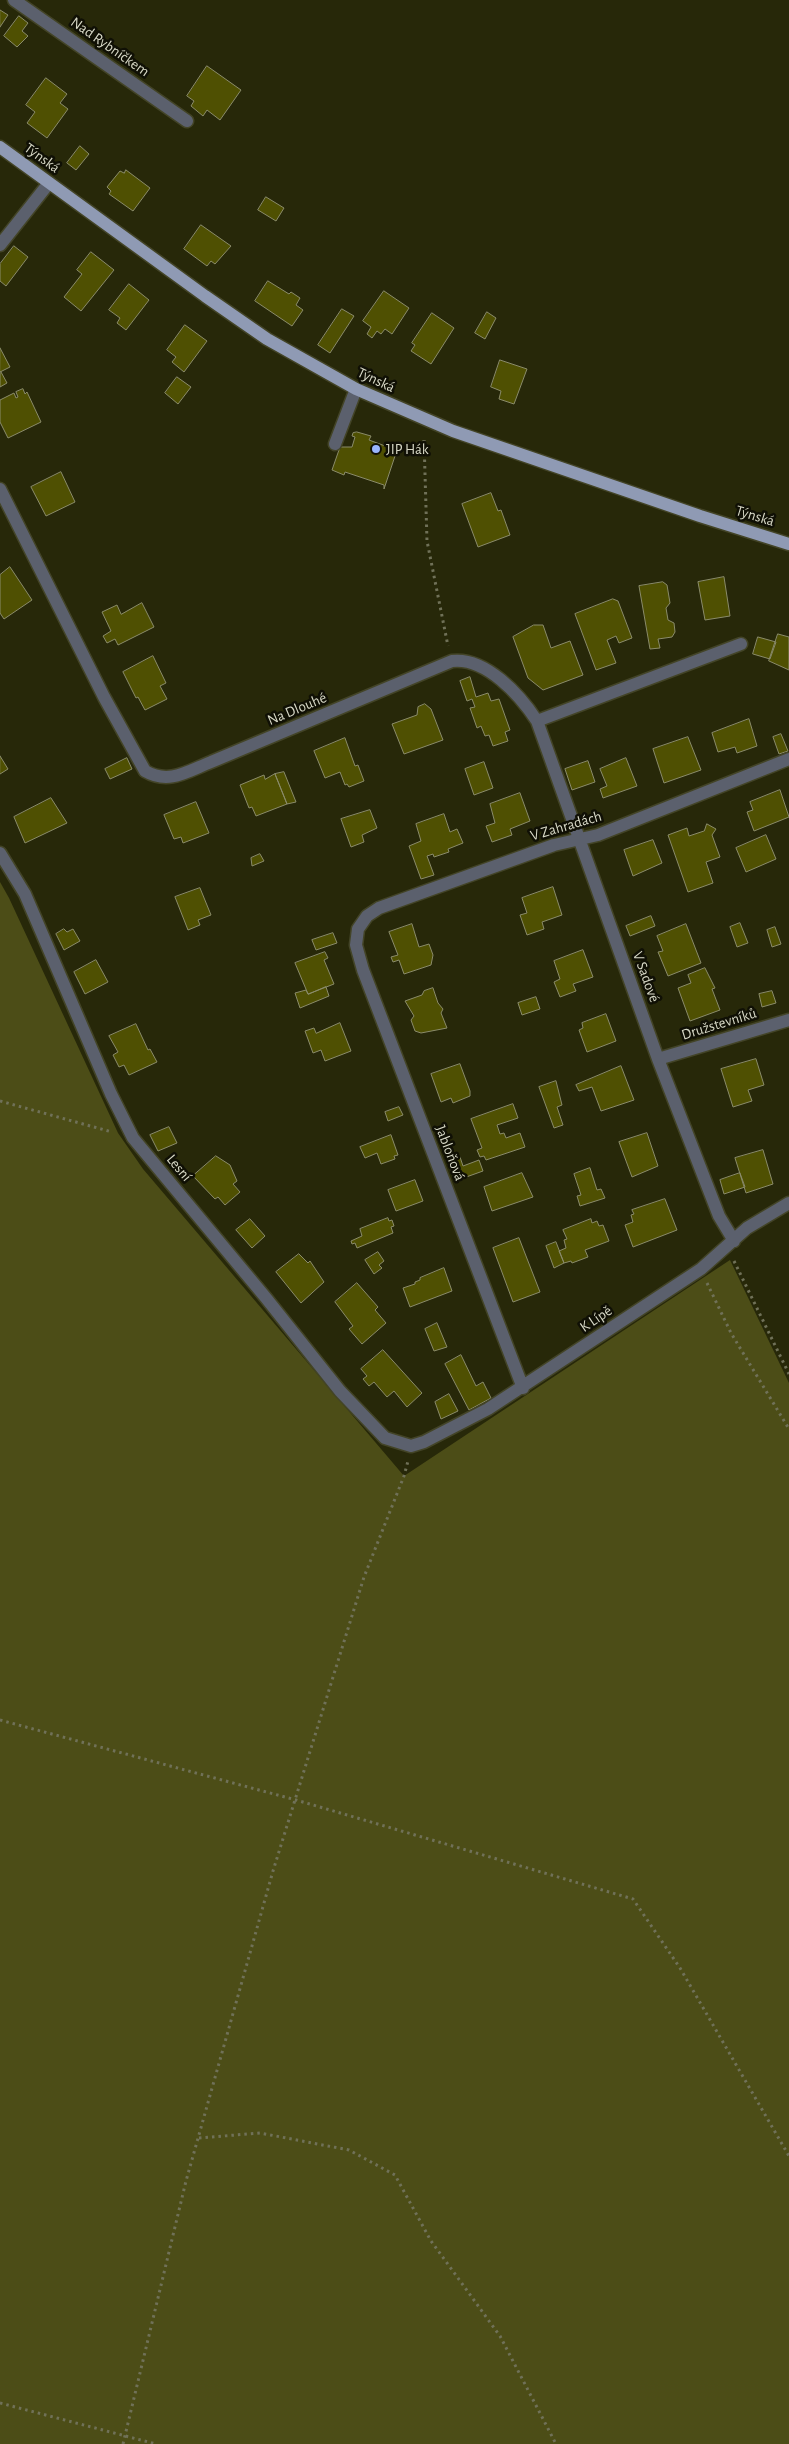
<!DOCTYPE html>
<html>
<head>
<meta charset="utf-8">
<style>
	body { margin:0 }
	canvas { display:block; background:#272809 }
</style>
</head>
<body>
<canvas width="789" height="2444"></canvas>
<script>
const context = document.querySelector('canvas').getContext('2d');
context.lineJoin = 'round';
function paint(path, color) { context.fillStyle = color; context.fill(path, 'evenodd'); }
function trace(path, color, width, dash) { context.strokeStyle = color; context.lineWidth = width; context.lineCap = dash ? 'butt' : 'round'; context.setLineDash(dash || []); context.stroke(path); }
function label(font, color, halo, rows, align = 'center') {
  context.font = font + ' "Alegreya Sans",sans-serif'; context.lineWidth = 5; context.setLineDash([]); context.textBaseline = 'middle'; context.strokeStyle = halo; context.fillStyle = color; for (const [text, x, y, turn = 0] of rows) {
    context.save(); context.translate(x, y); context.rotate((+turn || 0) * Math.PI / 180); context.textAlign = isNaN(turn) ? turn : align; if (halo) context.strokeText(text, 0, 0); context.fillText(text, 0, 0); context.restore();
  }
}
paint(new Path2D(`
	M0,882L9,898L118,1133L143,1169L404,1476L730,1260L789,1383V2444H0Z`), '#4c4d17');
const building = new Path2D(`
	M0,10L8,15L0,27Z
	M19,16L28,23L22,31L28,36L17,47L4,36Z
	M207,66L241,90L220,120L207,110L203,116L191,106L194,101L187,96Z
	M46,78L67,94L60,103L68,109L47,138L27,123L35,112L26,105Z
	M80,146L89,154L76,170L67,163Z
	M126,170L150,188L133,211L109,194L111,191L107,187L120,171L124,173Z
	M266,197L284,208L276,221L258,210Z
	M201,225L231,246L215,264L211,261L207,266L184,249Z
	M14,246L28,257L6,286L0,281V264Z
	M91,252L114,270L81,311L64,297L82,274L77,270Z
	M268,281L289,294L291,292L300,298L296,305L303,310L292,326L255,301Z
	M129,284L149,300L126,330L117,323L120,318L109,310Z
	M384,291L409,308L392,334L385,329L381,334L377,331L372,338L367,334L371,327L363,321Z
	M342,309L354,316L330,353L318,345Z
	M487,312L496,318L485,339L475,333Z
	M432,313L454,328L431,364L411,351L415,345L412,343Z
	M185,325L207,341L184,372L172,362L176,357L167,350Z
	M0,348L10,367L0,372Z
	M500,360L527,369L514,404L499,399L501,391L491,387Z
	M1,372L7,383L0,387V373Z
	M177,377L191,387L178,404L165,393Z
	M23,389L25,394L27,392L41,422L8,438L0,422V400L14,393L16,398L18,397L16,392Z
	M357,432L371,436L369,440L396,450L398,447L384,489V485L345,472L344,475L332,470L340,447H352L355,437L352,436L353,433Z
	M61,472L75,502L46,516L31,487Z
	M491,493L498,511L501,510L510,535L478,547L462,504Z
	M10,567L32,600L4,619L0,613V575Z
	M724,577L730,616L705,620L698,582Z
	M663,582L667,585L670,603L666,608L668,620L674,623L675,632L672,637L658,639L660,648L650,649L639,586Z
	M613,599L618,601L632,638L619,643L616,636L607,640L616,663L596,670L575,614Z
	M142,603L154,627L118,645L115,639L107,643L103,636L111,631L102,612L117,605L121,614Z
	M534,625H543L551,648L570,641L583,675L543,690L528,678L513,637Z
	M778,634L789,637V670L769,661Z
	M758,637L776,642L770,659L753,654Z
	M153,656L166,683L160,686L167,699L145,710L138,697L136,698L123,672Z
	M470,677L476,697L488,693L491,701L499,699L510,730L505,732L508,741L493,746L489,735L485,736L481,726L477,728L470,708L475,707L472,699L467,701L460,681Z
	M425,704L431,709L443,740L404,754L392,724L417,715L418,707Z
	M749,719L757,746L737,753L735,747L718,752L712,733Z
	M781,734L788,751L779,754L773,737Z
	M688,737L701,770L664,783L653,749Z
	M345,738L355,766L358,765L364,781L349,787L347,784L345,785L340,772L325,778L314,751Z
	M0,756L8,769L0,774Z
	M127,758L132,769L110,779L105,769Z
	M626,758L637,786L603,798L600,789L607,786L600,769Z
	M588,761L595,782L572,790L565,769Z
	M484,762L493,788L474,795L465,769Z
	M284,772L296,802L287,804L275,774Z
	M275,774L287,804L256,816L252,807L249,808L240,785L264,775L265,779Z
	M780,790L789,817L754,831L747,812L753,810L750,802Z
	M520,793L530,821L510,829L512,835L492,842L486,826L495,823L490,804Z
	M51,798L67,823L25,843L14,817Z
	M196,802L209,833L183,843L181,837L174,839L164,815Z
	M370,810L377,828L362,835L364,842L351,847L341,819Z
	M444,814L450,832L457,829L463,843L448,849L449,852L434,857L433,854L427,856L434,875L421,879L409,846L421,841L416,824Z
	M707,824L716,829L712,835L720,857L706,862L713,883L688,892L668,835L687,828L689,836L704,831Z
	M766,835L776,859L746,872L736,848Z
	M653,840L662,863L633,876L624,850Z
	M260,854L264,861L252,866L251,858Z
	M553,887L562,915L542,922L544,929L527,935L520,915L527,913L522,898Z
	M200,888L211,915L198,920L200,925L188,930L175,897Z
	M651,916L655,926L630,936L626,926Z
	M740,923L748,943L737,947L730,927Z
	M412,924L419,947L429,944L433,955L431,965L404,974L399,960L393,962L391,957L398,955L389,932Z
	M686,924L701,963L668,976L658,952L663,951L657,936Z
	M775,927L781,944L772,947L767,930Z
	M64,929L67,932L73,929L80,941L64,950L56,934Z
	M333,933L337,943L316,950L312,940Z
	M583,950L593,977L573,984L576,991L560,997L554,982L560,979L554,961Z
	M325,952L328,958L324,960L334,984L308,994L295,963Z
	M96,960L108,982L85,994L74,972Z
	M705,968L715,988L712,989L720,1010L690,1021L678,988L691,983L688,975Z
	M326,987L329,996L300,1008L295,993L306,990L308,994Z
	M433,988L438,1003L443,1009L441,1013L447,1028L421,1033L415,1031L411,1020L414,1016L405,1001L422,995L424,991Z
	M772,991L776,1003L762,1007L759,994Z
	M536,997L540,1009L522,1015L518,1003Z
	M606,1014L616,1041L587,1052L579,1030L583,1028L582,1023Z
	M340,1023L351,1051L325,1061L321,1050L313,1053L305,1031L314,1028L316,1033Z
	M136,1024L148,1050L150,1049L157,1062L129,1075L124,1065L119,1067L113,1055L118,1052L109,1036Z
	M756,1059L764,1085L748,1090L752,1101L733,1107L721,1069Z
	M460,1064L470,1091V1096L453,1103L451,1098L441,1102L431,1074Z
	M621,1066L634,1100L601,1111L592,1087L579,1091L576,1085Z
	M556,1081L562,1105L557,1107L563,1125L554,1128L539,1087Z
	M513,1104L518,1118L497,1125L500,1134L504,1133L506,1138L520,1133L525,1147L486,1160L484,1156L480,1157L477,1150L482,1148L471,1119Z
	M399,1107L403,1115L388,1121L385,1112Z
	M169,1127L177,1143L158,1151L150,1135Z
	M647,1133L658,1166L632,1177L619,1142Z
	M391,1135L398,1155L394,1156L395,1159L381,1164L377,1153L365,1158L360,1147Z
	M763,1150L773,1184L746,1193L735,1158Z
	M216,1156L230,1165L237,1181L233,1184L240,1192L225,1205L218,1197L215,1199L193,1176Z
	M460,1157L463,1166L479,1160L483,1171L455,1181L448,1162Z
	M590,1168L597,1190L601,1189L605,1198L580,1206L577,1196L581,1195L574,1174Z
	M522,1173L533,1197L492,1211L484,1187Z
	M740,1173L745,1187L724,1194L720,1180Z
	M415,1180L423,1201L396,1211L388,1190Z
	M665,1199L677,1230L633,1247L625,1225L633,1222L631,1215L634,1214L632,1210Z
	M388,1218L389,1221L392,1220L394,1226L391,1227L393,1233L357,1248L355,1243L352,1244L351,1241L362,1236L360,1229Z
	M250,1219L265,1236L252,1248L236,1230Z
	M591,1219L592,1223L597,1221L599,1226L603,1225L609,1241L585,1250L588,1257L572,1263L571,1261L564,1263L559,1251L566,1248L564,1240L567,1239L563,1230Z
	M519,1238L540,1292L513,1302L493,1248Z
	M556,1242L564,1263L554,1268L546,1246Z
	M378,1252L384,1261L379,1265L382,1268L374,1274L365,1260Z
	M299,1254L308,1263L310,1261L324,1282L301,1303L276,1272Z
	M444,1268L452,1291L410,1307L403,1288L415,1284V1282L420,1280V1278Z
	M357,1283L378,1307L375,1310L386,1323L362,1344L349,1329L353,1326L335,1302Z
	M437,1323L447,1347L434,1351L425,1329Z
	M383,1350L422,1393L407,1407L394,1391L387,1397L374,1382L369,1386L363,1379L367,1376L361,1369Z
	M461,1355L476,1386L483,1382L491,1398L469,1410L445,1364Z
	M449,1394L458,1411L441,1419L435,1402Z`);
paint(building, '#4f5002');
trace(building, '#8a8b6a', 1);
const minor = new Path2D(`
	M14,0L187,121
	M0,245L49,183
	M335,444L356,389
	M0,489L104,697L145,771C169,785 188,771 211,762L452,661C486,657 520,695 537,721L741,644
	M537,721L658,1059L719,1216L734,1241
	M0,853L25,894L111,1094L133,1138L266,1298L340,1391L385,1438L411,1446L424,1442L488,1409L701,1269L747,1228L789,1203
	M658,1059L789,1020
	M523,1388L363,970L356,945L358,929L367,916L379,908L554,845L598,835L789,759`);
const major = new Path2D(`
	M0,147L205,296L267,339L356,389L453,431L700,516L789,544`);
trace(minor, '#434427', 15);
trace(major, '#434427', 15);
trace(new Path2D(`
	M424,440L427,541L448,646
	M0,1101L112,1132
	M734,1261L789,1374
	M707,1283L731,1333L789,1429
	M0,1720L296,1800L633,1899L680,1968L789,2156
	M199,2138L260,2133L349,2150L395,2175L431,2241L500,2336L556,2444
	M0,2403L156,2444
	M123,2444L186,2181L273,1871L364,1577L404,1476L408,1461`), '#707158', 3, [2.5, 4]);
trace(minor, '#5b606d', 12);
trace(major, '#8f9ab4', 12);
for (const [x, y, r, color] of [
	[376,449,5,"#99b5fd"]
]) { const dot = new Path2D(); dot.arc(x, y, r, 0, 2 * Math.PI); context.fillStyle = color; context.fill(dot); trace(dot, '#101005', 2); }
label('15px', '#d8d9c7', '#101005', [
	["Nad Rybníčkem",110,47,35],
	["Týnská",42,158,36],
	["Týnská",376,380,25],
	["Týnská",755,516,17],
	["Na Dlouhé",297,709,-23],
	["V Zahradách",566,826,-16],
	["V Sadové",646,977,70],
	["Družstevníků",719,1024,-17],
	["Jabloňová",450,1153,69],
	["Lesní",179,1168,50],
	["K Lípě",596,1319,-34]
]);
label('15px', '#d8d9c7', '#101005', [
	["JIP Hák",386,449]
], 'left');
</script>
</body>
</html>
